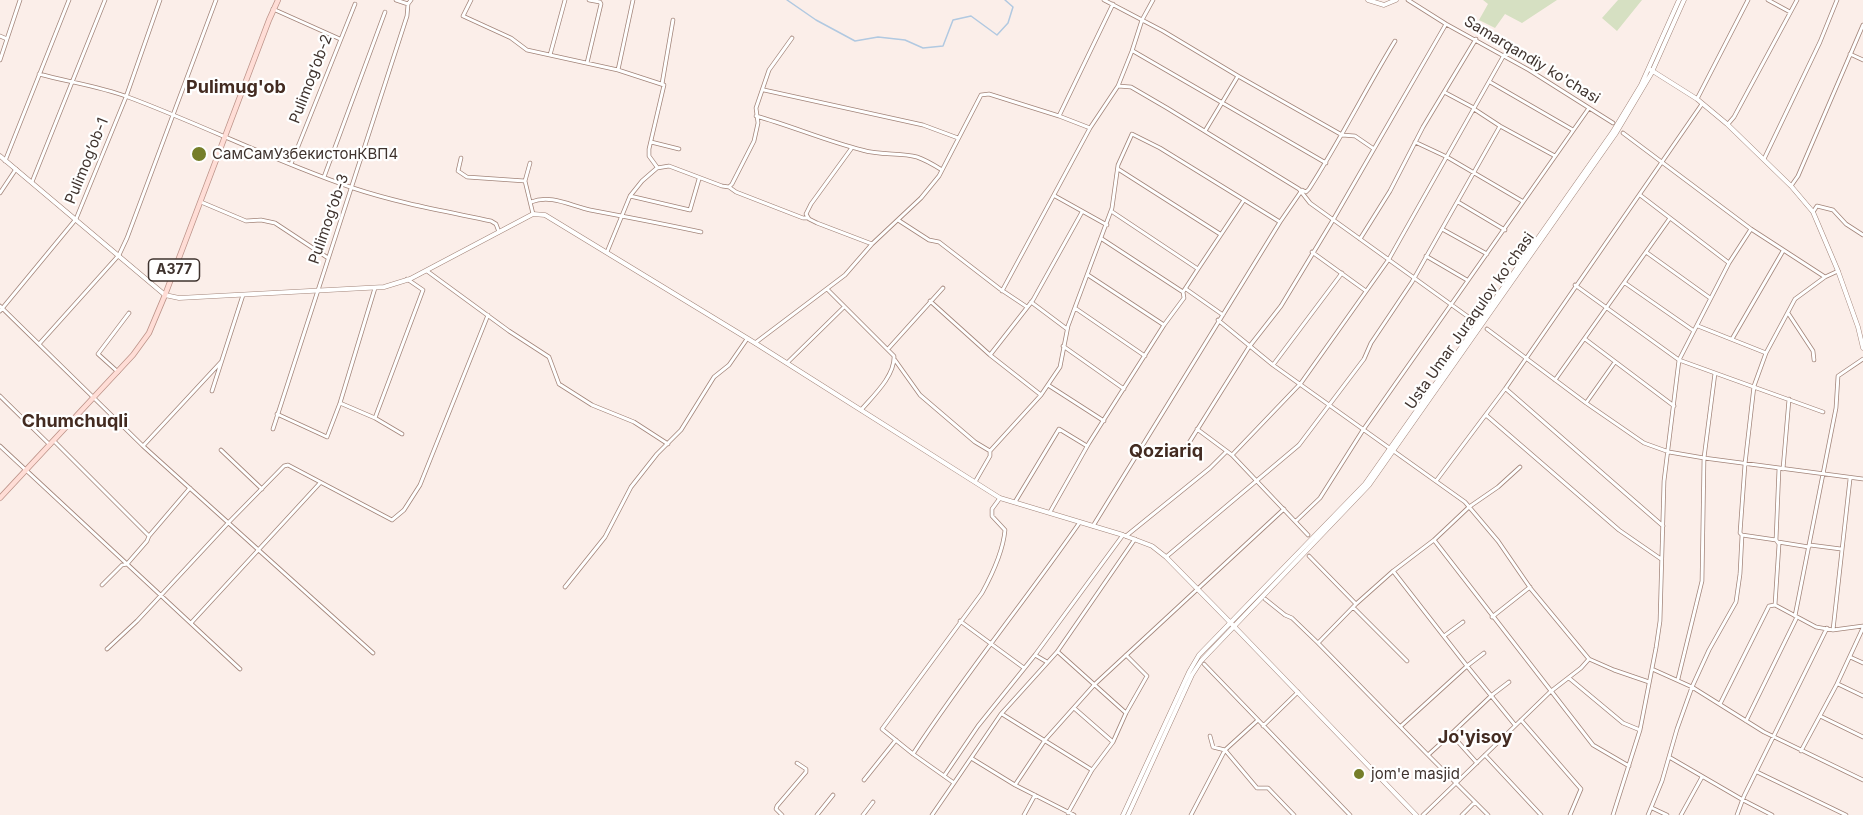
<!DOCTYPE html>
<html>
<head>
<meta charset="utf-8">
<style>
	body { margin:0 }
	canvas { display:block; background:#fbeee9 }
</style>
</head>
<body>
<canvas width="1863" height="815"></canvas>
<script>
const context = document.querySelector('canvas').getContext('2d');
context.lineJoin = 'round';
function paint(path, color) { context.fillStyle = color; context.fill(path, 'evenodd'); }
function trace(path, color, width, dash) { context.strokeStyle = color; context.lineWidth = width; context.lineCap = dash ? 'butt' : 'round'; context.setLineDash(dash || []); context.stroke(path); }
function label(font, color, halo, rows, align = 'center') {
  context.font = font + ' Inter,sans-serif'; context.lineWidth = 4.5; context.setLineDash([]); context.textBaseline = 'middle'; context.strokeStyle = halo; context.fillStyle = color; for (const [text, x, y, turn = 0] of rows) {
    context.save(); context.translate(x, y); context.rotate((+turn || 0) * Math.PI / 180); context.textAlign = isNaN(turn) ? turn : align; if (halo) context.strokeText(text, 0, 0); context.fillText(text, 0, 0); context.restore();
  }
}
paint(new Path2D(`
	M1483,0H1557L1522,23L1505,14L1495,28L1479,20L1488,4Z
	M1618,0H1642L1617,31L1602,18Z`), '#d6e0c2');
trace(new Path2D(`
	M787,0L816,20L855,41L878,37L905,40L923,48L943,46L953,20L971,16L997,35L1008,23L1013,7L1005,0`), '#b1c9e1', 1.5);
const minor = new Path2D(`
	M396,0L408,4L411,0
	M471,0L463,16L511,38L527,50L618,70L664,85L649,149V156L657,167
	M1104,0L1163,31L1238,76L1342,135L1355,136L1374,149
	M1408,0L1446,24L1529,70L1613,123
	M1768,0L1790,12
	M273,9L340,39
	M0,36L7,39
	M1133,51L1326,163
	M1850,54L1863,60
	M550,55L565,0
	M0,60L20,0
	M587,63L601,4L600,2L589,0
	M618,70L633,0
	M39,74C68,82 99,86 128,97C203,125 276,162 353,188C398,203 444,211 491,221L496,224L499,232
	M1490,82L1573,130
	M662,84L673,20
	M1118,86L1131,87L1167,108L1299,189L1310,203L1474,321
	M764,90L923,125L958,138
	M1444,92L1474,108
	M1697,99L1748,0
	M1474,109L1500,126L1555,156
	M756,116C792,126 826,141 862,150C882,156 900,152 917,157C926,160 934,165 942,170
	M1059,116L1113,4
	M1728,124L1734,117L1797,0
	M1205,131L1238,76
	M1623,133L1751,229L1825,277
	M651,142L679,149
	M1415,142L1447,157L1522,201
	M461,158L458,171L467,177L525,181L533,214
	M1764,159L1820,42L1837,0
	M5,161L69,0
	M291,164L355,4
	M1118,169L1220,234
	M324,177L385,12
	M525,181L530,163
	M32,182L105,0
	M1791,186L1798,176L1863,25
	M729,187L736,192L803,218H807
	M0,193L16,169
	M1640,195L1729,263
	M630,196L690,210L699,179
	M1055,196L1107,225
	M201,202L246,221L261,220L275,223L328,258
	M531,202C551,194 571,206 590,210C627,217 664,224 701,232
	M1458,202L1505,230
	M1111,211L1198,269
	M1813,212L1817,206L1833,210L1846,224L1863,235
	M898,220L929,240L939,242L1000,289L1027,307
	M1442,229L1487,254
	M1102,239L1183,292
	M1360,239L1390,191L1423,127L1476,39
	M872,244L921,198L939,176L981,95L989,94L1059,116L1090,128
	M607,252L630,196L642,181L657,168L669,166L722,186L729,187L732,184L754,141L758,123L756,108L769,70L792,38
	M1312,252L1366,291
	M1646,252L1710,298
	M1426,256L1467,280
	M427,271L509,331L549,357L559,384L592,405L634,422L668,444
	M1088,275L1164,325
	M1625,283L1694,331
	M1575,285L1679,360L1823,412
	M827,289L894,356C895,376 873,396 861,410
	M1186,289L1223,315
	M1002,291L1090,128L1118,86L1132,51L1142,20L1153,0
	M930,301L990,355L1041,395
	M1031,302L1067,329
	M0,306L143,446L373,653
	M1075,308L1145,356
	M0,311L76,219L126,97L160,0
	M1788,313L1813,351L1814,360
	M1218,320L1273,365L1465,502L1498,541L1531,589L1589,659L1614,670L1649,682
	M1698,326L1766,353
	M1487,329L1586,403L1644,443L1669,452L1704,458L1863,479
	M1585,339L1674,406
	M1732,339L1783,251
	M40,343L119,255L127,238L216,0
	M755,343L845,275L872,244L817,223L809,219L806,214L811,204L851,149
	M1063,346L1124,389
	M888,349L943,288
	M990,355L1033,300L1082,212
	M895,360L920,395L975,442L990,451
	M787,363L843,308
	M1273,365L1342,273
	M118,372L98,354L129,313
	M1555,380L1670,218
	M1048,385L1104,421
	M1506,389L1663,526
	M212,391L243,295
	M0,396L50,445
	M340,403L375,418L402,434
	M1586,403L1615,362
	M277,414L327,437L340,403L375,288
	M1486,415L1619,530L1661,559
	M375,418L423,290L407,279
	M273,429L407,16L408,4
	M1197,429L1232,455L1308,535
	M54,441L149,536
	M0,446L240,669
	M143,446L221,362
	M221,450L262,489
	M1182,454L1249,347L1281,306L1333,220L1446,24
	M1232,455L1301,383L1389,259L1504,55
	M1779,468L1776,540L1779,544L1775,605L1816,627L1833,630L1863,626
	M1783,469L1789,399
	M1436,481L1505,389L1702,104
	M975,482L990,456V451L1041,395L1060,367L1068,326L1112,208L1118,165L1132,134L1160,148L1280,222
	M1000,498L992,509V516L1005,530C1003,552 993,573 982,593L882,729L913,754L954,783L1001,714L1057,652L1135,539
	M1015,502L1059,429L1087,446
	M1050,512L1089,443L1164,325L1184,298L1183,292L1198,269L1244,200
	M1296,521L1320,498L1363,430L1589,108
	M1093,526L1280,222L1302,190L1306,192L1309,189C1340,141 1365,90 1395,41
	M1742,535L1776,540
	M1126,536L1210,468L1226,452
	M1434,540L1593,745L1629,766
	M1778,542L1809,547
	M1810,545L1841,549
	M1309,556L1356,604
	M1166,557L1299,445L1364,359L1371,343L1412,282L1500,126
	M1393,571L1467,666L1484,653
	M102,585L122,565L127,564L147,541L149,536L190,488
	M565,587L605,537L631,487L657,454L681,430L714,377L729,365L747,339
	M1265,599L1285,615L1292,618L1318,643
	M1353,607L1407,661
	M1795,616L1836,408L1838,376L1863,359
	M1492,617L1530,587
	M960,621L1024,668
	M191,623L320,483
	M1833,630L1850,479
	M1444,636L1463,622
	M107,649L137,621L229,522L284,466L288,465L392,520L404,510L420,485L488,315
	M1058,652L1126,713
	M1035,655L1047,662
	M1850,657L1863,663
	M1204,664L1350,815
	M1652,669L1692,687L1764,732L1863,780
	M1569,678L1623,723L1640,730
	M1678,679L1702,581L1704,458L1715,373
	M1838,684L1863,696
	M1720,704L1769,606L1775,605
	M1074,708L1113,742
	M1002,714L1092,770
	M1820,716L1863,737
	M1258,720L1225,750L1257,788H1268L1294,815
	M1521,720L1581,789L1570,815
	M1746,721L1796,619
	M1263,726L1298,692
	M1401,726L1467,666L1515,725
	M1451,734L1428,755L1488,815
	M1801,751L1837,684L1863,628
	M913,754C965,674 1026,600 1080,522
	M1428,755L1318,643L1356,604L1392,572L1434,540L1469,507L1498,487L1520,467
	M1485,755L1541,815
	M1669,757L1743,800L1772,815
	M971,758L1015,785L1074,815
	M1477,763L1451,734L1492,695L1509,682
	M1757,772L1846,815
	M944,776L978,726L1035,655L1123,535
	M864,780L896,740
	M1015,785L1045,740L1095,684L1284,509
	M1652,808L1667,815
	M1068,813L1092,770L1113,742L1126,713L1147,676L1126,655
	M782,815L776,809L777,806L806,772V769L797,763
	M817,815L833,795
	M863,815L873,802
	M932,815L954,783
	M1024,815L1035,795
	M1191,815L1225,750L1213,747L1210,736
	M1423,815L1550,692L1581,668L1589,659
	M1462,815L1475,802
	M1613,815L1640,730L1656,648L1660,621L1664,481L1679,360L1729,263L1751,229
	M1648,815L1662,781L1677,729L1692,687L1709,650L1736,602L1740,574L1742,535L1740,533L1745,464L1754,386L1766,353L1795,299L1825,277L1838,271
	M1681,815L1702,777
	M1737,815L1744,796L1827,628`);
const tertiary = new Path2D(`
	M1368,0L1384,5L1396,0
	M0,156L165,295`);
const secondary = new Path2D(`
	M1651,70L1697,99L1727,124L1791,186L1813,212L1838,271L1858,327L1863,348
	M165,295L179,298L384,287L410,279L533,214L545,215L755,343L1000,498L1123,535L1152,546L1166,557L1224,616L1416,815
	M1123,815L1189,672L1199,655L1365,484L1612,133L1641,85L1679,0
	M1128,815L1192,675L1201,661L1369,485L1616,133L1651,74L1684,0`);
const primary = new Path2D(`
	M0,498L133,355L149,333L165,295L269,20L278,0`);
trace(minor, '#a28479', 4.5);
trace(tertiary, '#a28479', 5);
trace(secondary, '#a28479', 5);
trace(primary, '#bc9389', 6);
trace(minor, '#fff', 3);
trace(tertiary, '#fff', 4);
trace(secondary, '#fff', 4);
trace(primary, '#ffddd6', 4.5);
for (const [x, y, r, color] of [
	[199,154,8,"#757e29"],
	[1359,774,6,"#757e29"]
]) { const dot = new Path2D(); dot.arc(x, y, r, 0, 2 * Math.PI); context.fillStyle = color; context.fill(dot); trace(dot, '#fff', 2); }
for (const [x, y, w] of [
	[174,270,51]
]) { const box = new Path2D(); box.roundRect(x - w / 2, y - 11, w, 22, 4.5); context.fillStyle = '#fff'; context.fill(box); trace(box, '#3f332e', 1.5); }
label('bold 14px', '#3f332e', null, [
	["A377",174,270]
]);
label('15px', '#3f332e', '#fff', [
	["Samarqandiy ko'chasi",1532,60,31],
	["Pulimog’ob-2",311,79,-69],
	["Pulimog’ob-1",87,161,-68],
	["Pulimog’ob-3",329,219,-71],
	["Usta Umar Juraqulov ko'chasi",1470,321,-55]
]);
label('15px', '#3f332e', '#fff', [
	["СамСамУзбекистонКВП4",212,154],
	["jom'e masjid",1371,774]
], 'left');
label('bold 18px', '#432b21', '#fff', [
	["Pulimug'ob",236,88],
	["Chumchuqli",75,422],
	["Qoziariq",1166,452],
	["Jo'yisoy",1475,738]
]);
</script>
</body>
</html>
